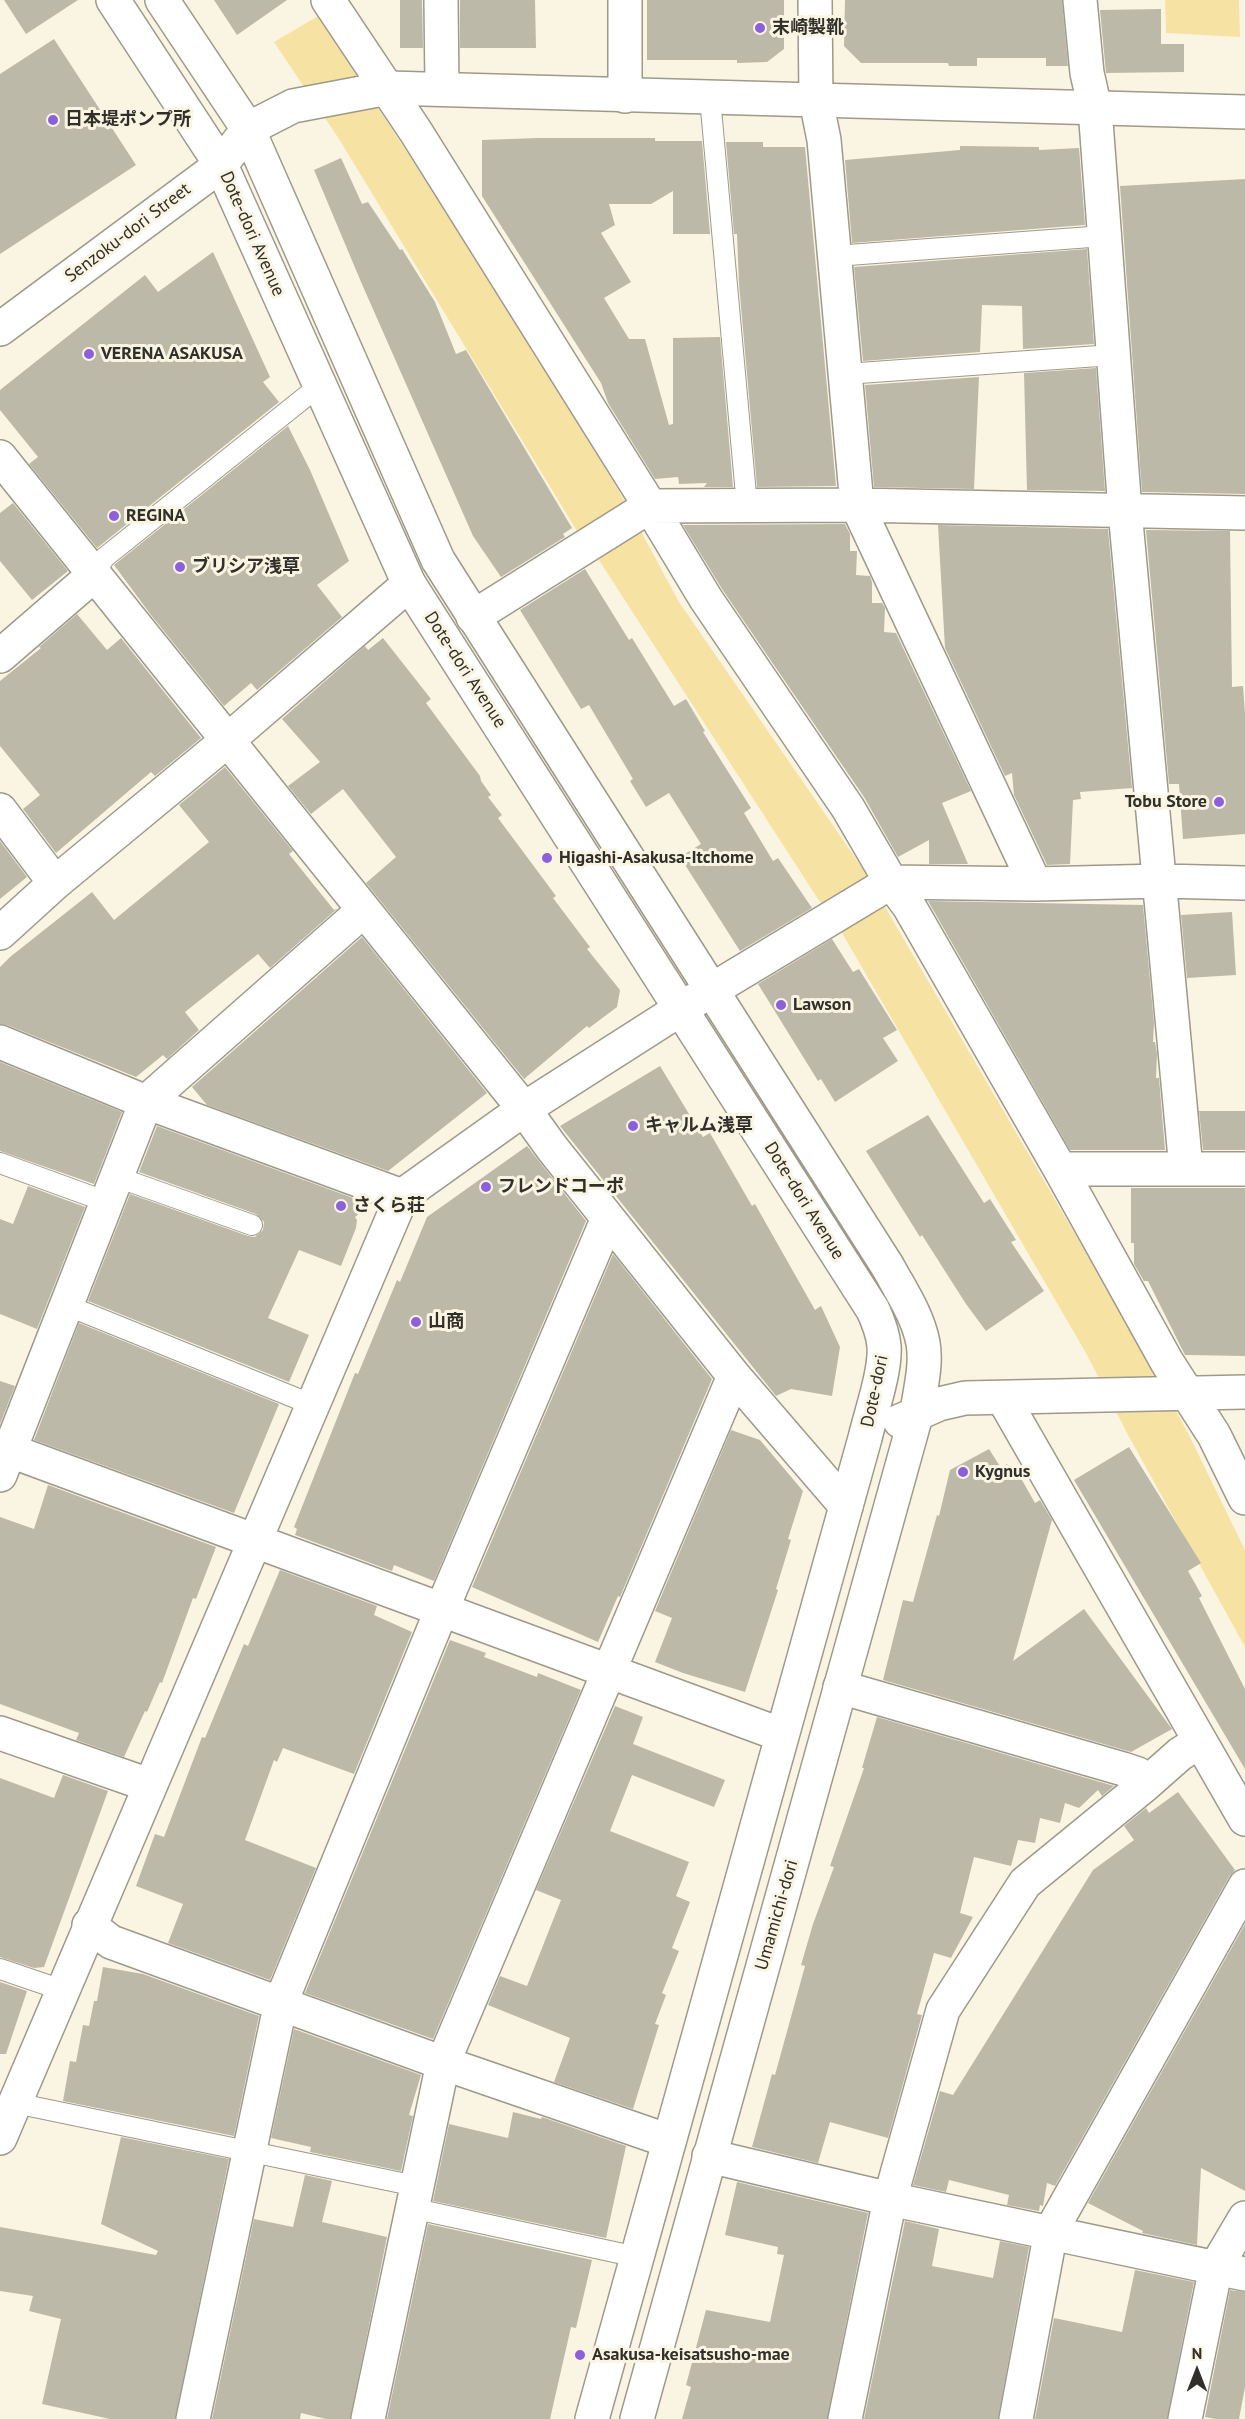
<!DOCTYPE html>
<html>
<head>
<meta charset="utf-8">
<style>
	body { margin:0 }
	#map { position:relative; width:1245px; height:2419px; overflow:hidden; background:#faf5e3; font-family:"PT Sans",sans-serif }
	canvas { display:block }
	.north { position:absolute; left:1167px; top:2341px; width:60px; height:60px; -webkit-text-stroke:4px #faf5e3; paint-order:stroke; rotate:0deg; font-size:16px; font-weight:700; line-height:24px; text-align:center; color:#312f29 }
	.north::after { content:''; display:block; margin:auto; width:21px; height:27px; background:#312f29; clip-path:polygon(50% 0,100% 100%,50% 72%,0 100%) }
</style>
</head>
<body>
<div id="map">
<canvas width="1245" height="2419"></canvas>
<div class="north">N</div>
</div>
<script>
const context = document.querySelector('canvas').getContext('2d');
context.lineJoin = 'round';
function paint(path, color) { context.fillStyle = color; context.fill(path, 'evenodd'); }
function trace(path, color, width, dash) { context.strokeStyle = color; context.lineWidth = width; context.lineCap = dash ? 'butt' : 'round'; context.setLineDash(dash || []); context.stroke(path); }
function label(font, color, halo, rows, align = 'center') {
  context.font = font + ' "PT Sans","Noto Sans JP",sans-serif'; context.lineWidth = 6; context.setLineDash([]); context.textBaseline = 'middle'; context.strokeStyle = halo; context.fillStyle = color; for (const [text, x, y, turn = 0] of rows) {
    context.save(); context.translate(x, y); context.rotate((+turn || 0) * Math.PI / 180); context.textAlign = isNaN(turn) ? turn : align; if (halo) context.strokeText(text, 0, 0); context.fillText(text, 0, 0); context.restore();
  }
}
paint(new Path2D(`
	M1165,0H1239L1240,37L1166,33Z
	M318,16L533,345L624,500L679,602L863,869L1144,1353L1188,1433L1245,1550V1647L1127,1433L1086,1353L842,933L816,896L595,554L577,531L339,139L274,42Z`), '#f6e3a3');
paint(new Path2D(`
	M4,0H78L26,34Z
	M214,0H287L237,35Z
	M400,0H422L423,48H400Z
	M460,0H535L536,48H460Z
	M647,0H784V49L767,62L737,63V60H647Z
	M845,0H1062L1068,66H1046V58H977V66H949L948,63H861L844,46Z
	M1161,9V44H1184V72L1106,73L1100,10Z
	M54,39L136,165L0,254V74Z
	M537,138H655V141H702L710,234H673V191L651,204H609L615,225L601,233L631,282L604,298L629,339H645L669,425L673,424V338L720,337L733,487H704L707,483L679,484L678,477L655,479L608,403L601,383L482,196V140Z
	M726,142H763V147H805L836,486L757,487L739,284L737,234H734Z
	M960,146L1039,147V150L1079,148L1085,225L852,243L845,160L960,150Z
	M341,158L362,204L368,202L400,250L402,249L435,302L456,354L466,350L572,528L563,534L565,537L501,577L473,536L361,282L314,170Z
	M1245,179V494L1142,492L1120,186Z
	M1087,249L1094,344L1023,349L1022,306L982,305L980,352L863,361L854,267Z
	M213,252L270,377L263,382L279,402L97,548L29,464L38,457L0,410V390L145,275L158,292Z
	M1096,368L1105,491L1027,490L1024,373Z
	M979,377L974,489L874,487L865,385Z
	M288,426L310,470L349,561L317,585L342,617L257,690L251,683L224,706L151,615L114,565Z
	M13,503L68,571L32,600L0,561V513Z
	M845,524L850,534V551H857L856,575L870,576L872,582V603H882L885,608L884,632L896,633L971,791L942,803L968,864H929V840L898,857L864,797L722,589L683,525Z
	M938,525L1108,529L1132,788L1080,792L1081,799L1073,800L1070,864L1047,865L1014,795L1012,773L1005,776L945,648Z
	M1146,530L1230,531L1232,687L1243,686L1245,713V834L1183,839L1179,784H1169Z
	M585,569L629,640L632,638L674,706L686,699L705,731L703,732L751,808L744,813L773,861L778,858L812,908L740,951L680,857L701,844L669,793L646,807L630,781L633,779L589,705L581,709L520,610Z
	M77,614L107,650L121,638L201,738L155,776L151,772L56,853L23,809L40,795L0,746V681L41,648L39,647Z
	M383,638L431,699L426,703L480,776L481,781L491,795L488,797L502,815L498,818L556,896L553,898L590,947L587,949L620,990L617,1007L589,1028L587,1026L524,1079L366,883L396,857L343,789L311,814L288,786L320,762L282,719L365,646L368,650Z
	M225,767L293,851L289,854L334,910L338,908L270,968L258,954L185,1012L199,1030L167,1059L163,1055L136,1077L7,1025L0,1024V967L10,957L92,892L114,920L209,842L179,805Z
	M0,841L27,877L0,899Z
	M928,901L1143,905L1154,1023L1153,1042H1155L1157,1054L1156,1078H1159L1165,1150H1070Z
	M1232,912L1236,975L1187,978L1181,915Z
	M362,937L487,1093L388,1171L207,1105L192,1087Z
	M832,939L853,972L859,969L897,1030L883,1038L898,1061L835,1102L821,1079L818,1081L758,984Z
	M0,1062L122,1112L94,1184L0,1151Z
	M660,1066L703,1137L710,1133L752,1206L755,1204L815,1310L821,1306L840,1347L832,1396L791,1389L776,1396L560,1126Z
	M1199,1111H1245V1150H1203Z
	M928,1115L984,1203L990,1199L1016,1240L1011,1242L1044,1291L986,1331L966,1304L922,1235L920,1237L866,1151Z
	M157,1126L364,1202L360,1213L355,1217L357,1220L356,1228L341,1266L299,1250L268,1318L309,1335L289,1382L88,1301L130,1194L248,1236L255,1237L263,1230L264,1222L256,1214L139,1172Z
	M527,1146L586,1221L434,1581L394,1565L392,1571L295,1535L297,1529L294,1527L355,1373L358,1374L397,1280L400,1282L427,1217Z
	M28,1186L85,1207L37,1329L0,1314V1219L13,1224Z
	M1131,1188H1245V1356L1185,1355L1148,1281H1144L1134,1264V1243H1131Z
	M613,1254L712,1379L620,1597L618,1596L598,1642L472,1587Z
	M79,1323L279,1404L234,1513L34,1440Z
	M0,1381L15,1386L0,1424Z
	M731,1430L760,1440L803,1491L788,1539L791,1540L776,1589L778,1590L745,1692L683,1673L655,1662L672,1618L655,1611Z
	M1129,1447L1201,1563L1188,1571L1202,1596L1199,1598L1245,1689V1769L1074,1480Z
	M989,1449L1001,1468L1007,1464L1010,1469L1014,1466L1035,1503L1040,1500L1052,1520L1013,1661L1084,1609L1172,1729L1131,1752L883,1680L903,1600L913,1602L937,1515L939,1516L950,1470Z
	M48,1485L216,1547L196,1599L193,1598L162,1683L160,1682L147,1712L145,1711L124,1757L76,1740L79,1733L0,1704V1517L34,1529Z
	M280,1570L377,1606L374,1615L412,1632L354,1774L283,1748L277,1762L274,1760L245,1840L316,1868L270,1980L168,1943L183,1904L136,1886L155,1834L164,1837L202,1737L205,1738L244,1644L248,1646Z
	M450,1640L486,1653L484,1657L537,1677L538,1673L581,1690L433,2039L305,1993Z
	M615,1706L643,1717L633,1744L725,1780L714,1807L632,1775L610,1831L689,1862L676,1896L690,1902L672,1948L679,1951L662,1993L666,1995L655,2024L659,2025L633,2109L554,2082L570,2038L488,2005L500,1976L527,1986L561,1900L536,1890Z
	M877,1717L1114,1786L1102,1796L1098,1790L1079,1808L1065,1803L1060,1823L1040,1818L1035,1843L1018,1840L1011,1866L974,1857L960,1913L973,1917L951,1958L934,1953L917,2014L922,2015L888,2138L830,2122L818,2163L752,2147L772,2074L775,2075L805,1966L801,1965L813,1924L834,1867L830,1866L864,1768H862Z
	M63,1775L108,1791L44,1967L34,1968L0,1957V1778L54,1798Z
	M1178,1792L1235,1870L1229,1877L1055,2186L1047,2183L1043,2206L1040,2205L1039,2211L1007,2205L1009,2195L949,2180L946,2192L913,2185L940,2091L953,2095L1093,1870L1134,1840L1124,1826L1146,1808L1149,1813Z
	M1245,1924V2191L1201,2168L1197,2245L1142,2233L1143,2231L1088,2203Z
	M103,1967L143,1974L259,2016L234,2136L63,2101L70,2061L76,2062L83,2025L89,2026L94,2001H97Z
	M0,1982L27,1991L6,2054H0Z
	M294,2029L421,2075L409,2115L413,2116L401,2171L310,2152L311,2147L271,2138Z
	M513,2112L541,2119L542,2117L626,2146L606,2238L433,2201L449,2124L508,2138Z
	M121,2137L229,2159L175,2419H110L42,2404L61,2319L29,2311L33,2296L0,2291V2227L156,2255L158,2251L101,2224Z
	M305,2175L332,2181L322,2222L387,2237L350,2419H326L301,2413L300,2419H212L254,2219L293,2227Z
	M737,2182L868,2213L827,2419H682L691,2387L686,2385L706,2310L770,2322L784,2255L777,2254L778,2247L725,2235Z
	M905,2221L939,2229L932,2266L993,2278L1000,2241L1029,2247L998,2419H864Z
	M428,2224L592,2260L576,2328L571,2327L550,2419H387Z
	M1135,2270L1194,2282L1167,2419H1035L1054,2318L1122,2332Z
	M1230,2290L1245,2292V2387L1239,2419H1216L1205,2417Z`), '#bdb9a8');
const lane = new Path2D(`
	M710,98L747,506
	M835,256L1104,236
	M845,374L1113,355
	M95,574L104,558L319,386
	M0,1163L107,1202
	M117,1177L252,1225
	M66,1305L313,1405
	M0,1969L62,1990
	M15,2103L416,2186
	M411,2208L637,2257`);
const street = new Path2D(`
	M328,0L416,132L650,506L706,599L848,808L891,882L909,906L1060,1169L1167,1362L1214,1435L1245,1498
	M441,0L442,89
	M625,0V96
	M1080,0L1087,73L1095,108L1125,511L1186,1169
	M816,100L824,140L857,505L1035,884
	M0,457L524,1109L552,1148L734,1376L846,1506
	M473,617L650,506L857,505L1245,513
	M0,656L95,574
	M0,810L55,883
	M0,933L55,883L228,740L409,584
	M682,1008L891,882L1035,884L1161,881L1245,883
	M0,1042L146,1102L402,1196
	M1060,1169H1245
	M1003,1398L1245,1819
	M0,1447L782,1735
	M0,1475L146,1102L364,910
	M840,1687L1123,1769L1138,1774L1146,1784L1180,1754L1199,1742
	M0,1733L149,1785
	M89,1925L111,1942L443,2063L669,2141
	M709,2156L890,2199L1245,2274
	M193,2419L281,2002L442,1609L608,1218
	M368,2419L443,2063L734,1376
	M845,2419L890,2199L943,2010L1025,1883L1146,1784
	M1016,2419L1051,2231L1245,1886
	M1185,2419L1216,2267L1245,2218`);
const secondary = new Path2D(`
	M113,0L221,165L409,584L873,1310C878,1321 883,1333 884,1346C886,1370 871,1413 865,1438L592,2419
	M162,0L248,129L438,560L888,1267C901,1291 918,1316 923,1343C927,1365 920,1390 917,1412L637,2419
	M815,0L816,100
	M0,329L221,165L248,129L293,106L388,88L1245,112
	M900,1421L939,1404L965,1398L1245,1392
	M0,2138L402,1196L524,1109L682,1008`);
trace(lane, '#9e9989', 22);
trace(street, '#9e9989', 36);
trace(secondary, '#9e9989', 36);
trace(lane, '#fff', 20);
trace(street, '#fff', 33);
trace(secondary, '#fff', 33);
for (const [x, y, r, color] of [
	[760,28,6,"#8c60da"],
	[53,120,6,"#8c60da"],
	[89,354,6,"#8c60da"],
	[114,516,6,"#8c60da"],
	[180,567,6,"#8c60da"],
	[1219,802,6,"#8c60da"],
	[547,858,6,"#8c60da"],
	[781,1005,6,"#8c60da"],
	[633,1126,6,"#8c60da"],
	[486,1187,6,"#8c60da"],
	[341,1206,6,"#8c60da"],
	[416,1322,6,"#8c60da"],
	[963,1472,6,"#8c60da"],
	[580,2355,6,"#8c60da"]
]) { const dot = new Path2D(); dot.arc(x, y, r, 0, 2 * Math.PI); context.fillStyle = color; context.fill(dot); trace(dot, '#faf5e3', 2); }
label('bold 18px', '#312f29', '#faf5e3', [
	["末崎製靴",772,28],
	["日本堤ポンプ所",65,120],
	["VERENA ASAKUSA",101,354],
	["REGINA",126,516],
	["ブリシア浅草",192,567],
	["Tobu Store",1207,802,"right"],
	["Higashi-Asakusa-Itchome",559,858],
	["Lawson",793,1005],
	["キャルム浅草",645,1126],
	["フレンドコーポ",498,1187],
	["さくら荘",353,1206],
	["山商",428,1322],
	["Kygnus",975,1472],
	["Asakusa-keisatsusho-mae",592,2355]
], 'left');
label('18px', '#312f29', '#faf5e3', [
	["Senzoku-dori Street",128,233,-37],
	["Dote-dori Avenue",252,234,66],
	["Dote-dori Avenue",465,670,57],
	["Dote-dori Avenue",804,1201,58],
	["Dote-dori",875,1391,-78],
	["Umamichi-dori",777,1915,-74]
]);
</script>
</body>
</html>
